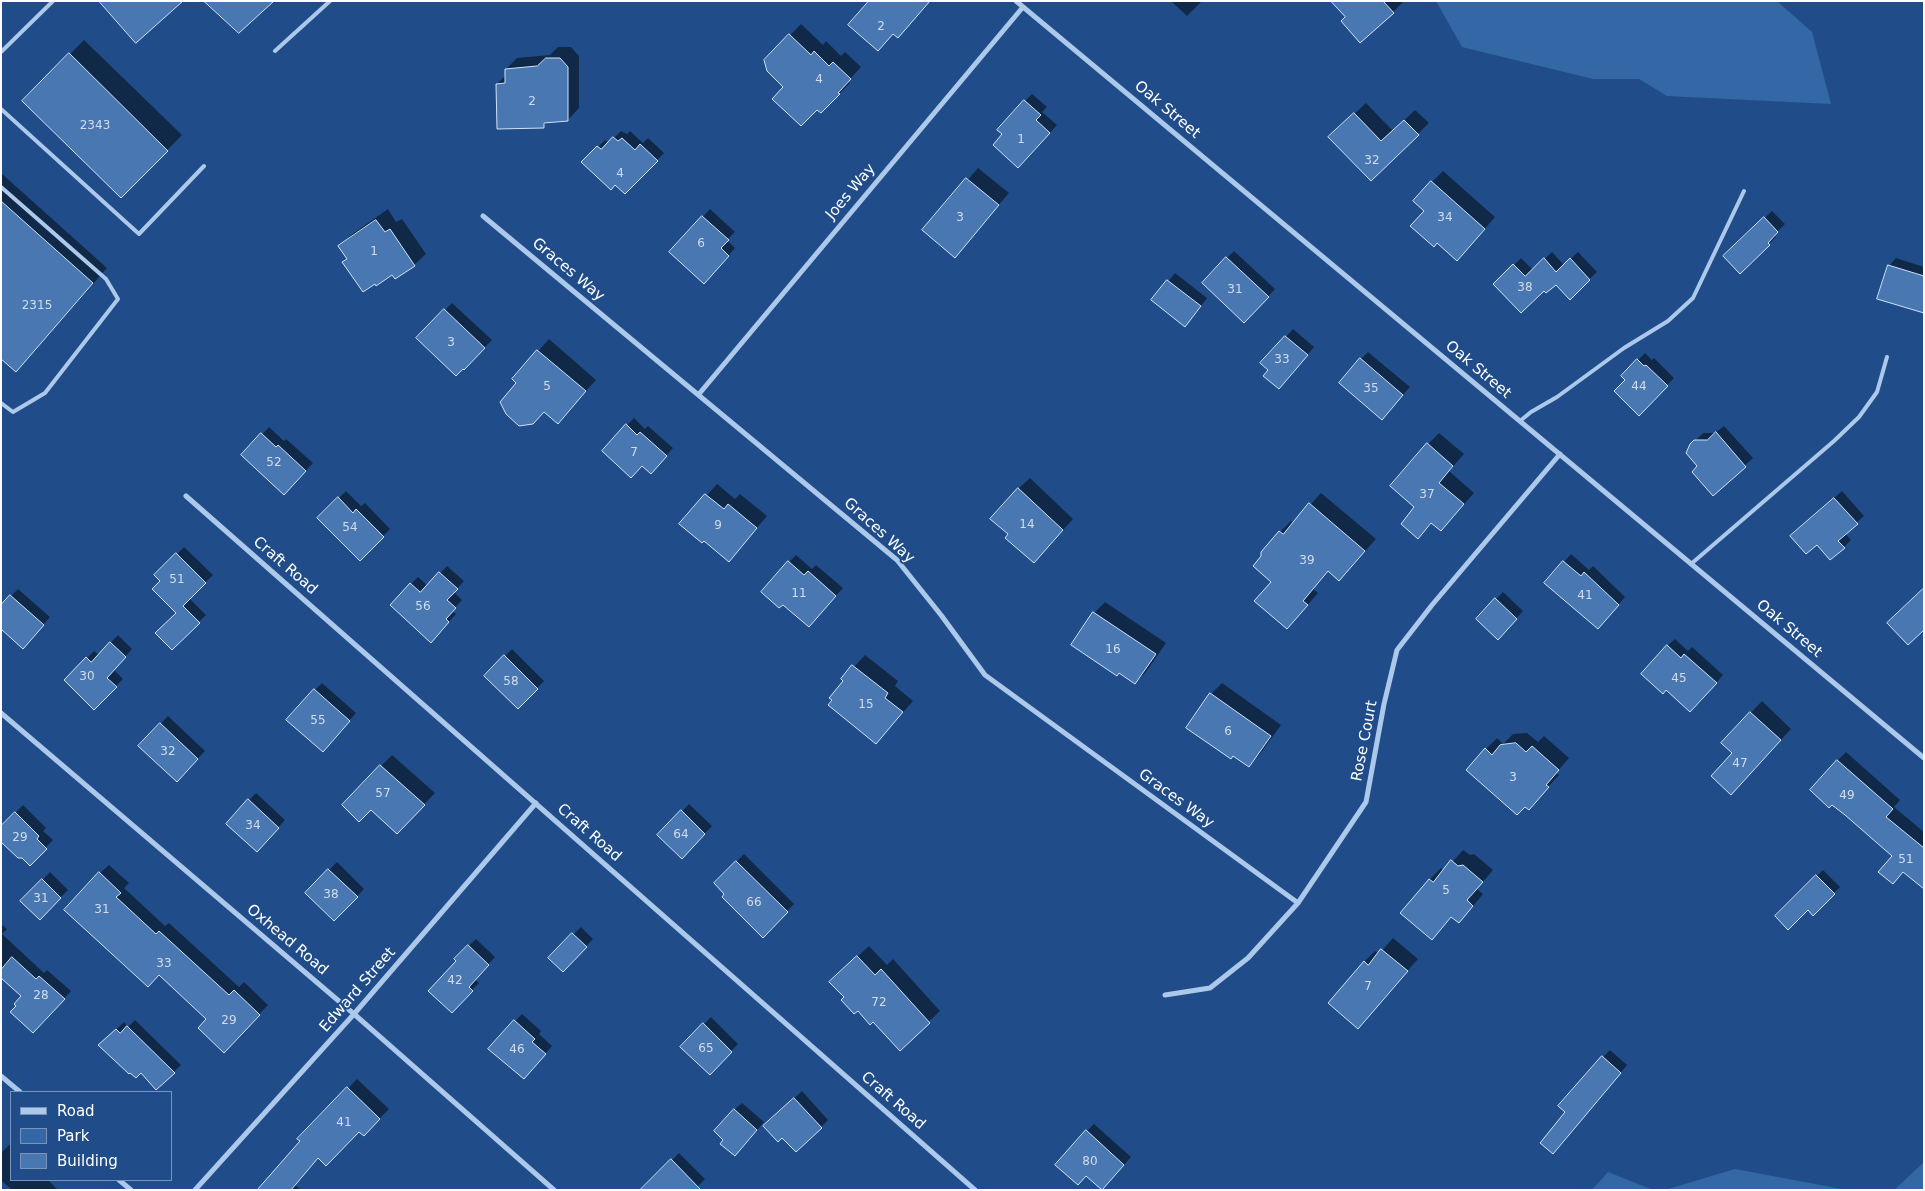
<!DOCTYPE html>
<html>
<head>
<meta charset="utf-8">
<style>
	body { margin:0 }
	#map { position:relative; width:1925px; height:1191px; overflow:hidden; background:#204d89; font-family:"DejaVu Sans",sans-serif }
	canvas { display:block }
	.frame { position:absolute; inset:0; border:2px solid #fff; pointer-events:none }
	.legend { position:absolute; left:10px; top:1091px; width:162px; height:90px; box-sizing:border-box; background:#204d89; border:1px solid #7994b8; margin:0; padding:6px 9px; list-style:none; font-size:15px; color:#fff }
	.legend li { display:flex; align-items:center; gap:10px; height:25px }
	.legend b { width:25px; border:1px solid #7994b8 }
</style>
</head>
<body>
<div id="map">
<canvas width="1925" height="1191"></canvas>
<div class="frame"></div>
<ul class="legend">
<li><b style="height:6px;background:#acc8eb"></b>Road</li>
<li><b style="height:14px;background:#3467a6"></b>Park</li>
<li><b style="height:14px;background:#4977b1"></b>Building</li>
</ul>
</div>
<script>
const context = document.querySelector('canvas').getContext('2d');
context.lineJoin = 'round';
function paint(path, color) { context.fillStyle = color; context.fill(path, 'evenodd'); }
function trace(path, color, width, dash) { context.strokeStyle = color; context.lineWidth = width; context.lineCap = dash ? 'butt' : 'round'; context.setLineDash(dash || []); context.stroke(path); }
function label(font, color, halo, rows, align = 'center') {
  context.font = font + ' "DejaVu Sans",sans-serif'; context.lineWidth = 4; context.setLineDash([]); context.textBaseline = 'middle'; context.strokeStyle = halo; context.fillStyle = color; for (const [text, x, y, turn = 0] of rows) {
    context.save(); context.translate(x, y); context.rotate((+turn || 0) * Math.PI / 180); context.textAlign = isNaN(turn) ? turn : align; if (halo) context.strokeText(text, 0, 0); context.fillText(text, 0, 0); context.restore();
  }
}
paint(new Path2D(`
	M1436,1H1777L1812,32L1831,104L1667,96L1639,79H1593L1462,47Z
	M1924,1162V1190H1894Z
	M1735,1169L1847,1190H1665Z
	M1608,1172L1653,1190H1592Z`), '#3467a6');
paint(new Path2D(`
	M1171,1H1202L1187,16Z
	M1333,1H1404L1393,12L1347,17Z
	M801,24L823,45L826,41L841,56L845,52L861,67L848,81L850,83L821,112L785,87L766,60Z
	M84,40L182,135L121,197L24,101Z
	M558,47H571L579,56V108L568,120L549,121L543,126L497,84L506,75V69L517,58L550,55Z
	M1032,94L1047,107L1042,112L1057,125L1025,160V101Z
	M1366,103L1393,131L1415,110L1429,123L1371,179L1330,137Z
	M621,131L627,134L630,131L643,143L648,138L664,153L625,193L583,162L605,140L609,143Z
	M978,168L1009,193L955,256L924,230Z
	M1443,171L1495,217L1468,248L1425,211L1432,182Z
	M1,173L107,268L16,371L1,358Z
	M388,209L396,222L402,219L426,254L414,265L395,277L393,273L344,262L348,258L340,246L351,235Z
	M710,209L735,232L727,240L735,248L711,275L671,252Z
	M1772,211L1785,224L1774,235L1776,237L1740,272L1725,256Z
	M1234,251L1275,289L1252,314L1227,258Z
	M1552,252L1564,265L1578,252L1597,272L1570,298L1556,283L1544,289L1495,284L1521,258L1533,270Z
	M1896,258L1924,267V312L1889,266Z
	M1175,273L1207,298L1192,318L1153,300Z
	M452,303L492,340L464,368L418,338Z
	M1293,329L1314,347L1286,381L1262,363Z
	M549,339L596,380L558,422L513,379Z
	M1368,352L1410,387L1382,418L1361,359Z
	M1645,353L1652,360L1654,358L1674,378L1639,414L1627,380L1623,376Z
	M634,418L645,429L648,426L673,448L658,465L627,425Z
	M1724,426L1753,458L1713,494L1691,445L1703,433H1715Z
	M269,427L284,441L286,439L313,463L292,486L243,455Z
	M1439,433L1464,454L1449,471L1474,493L1441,530L1432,523L1418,537L1415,506L1428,444Z
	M1030,478L1073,519L1045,550L1010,534L1018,489Z
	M717,484L735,499L740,494L767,516L729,560L704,539L681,524Z
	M346,491L361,506L365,503L390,529L360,560L319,518Z
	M1842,491L1864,516L1845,533L1851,540L1844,547L1817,543L1799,529Z
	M1321,493L1376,539L1350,568L1329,570L1313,589L1318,593L1298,616L1272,582L1280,532L1291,521L1294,523Z
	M184,547L213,575L189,598L206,615L172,648L177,613L162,581L156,575Z
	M1571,554L1589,570L1593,566L1625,597L1605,620L1564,562Z
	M796,555L812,569L816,565L843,588L816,618L789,562Z
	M447,566L464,581L454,592L462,600L452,611L456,614L438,634L411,584L418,577L428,586Z
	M18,589L50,617L30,640L11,596Z
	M1503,592L1523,611L1505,631L1496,599Z
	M1105,602L1166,643L1146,672L1135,683L1094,613Z
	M118,635L132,649L114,670L123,679L94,708L65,680L94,651L99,655Z
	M1675,639L1688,651L1692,647L1723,675L1698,704L1667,646Z
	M512,649L544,681L518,708L485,676Z
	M865,655L898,681L895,686L913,701L876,743L843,679Z
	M322,683L356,713L330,743L315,690Z
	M1222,683L1281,725L1260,754L1249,765L1211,694Z
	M1762,701L1791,729L1742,782L1733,753L1722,743Z
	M168,716L205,751L184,773L140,746Z
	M1527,733L1538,742L1544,736L1569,758L1556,773L1559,775L1529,808L1486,749L1497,738L1503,744L1513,734Z
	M1846,752L1900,800L1894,807L1924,832V887L1904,871L1893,882V855L1837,761Z
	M392,755L435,793L408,821L381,766Z
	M256,793L285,820L264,843L249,800Z
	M689,804L712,826L682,857L659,835Z
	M23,805L46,828L43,831L53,840L30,864L1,827Z
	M1463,850L1470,855L1474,854L1493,870L1477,889L1483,894L1470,910L1458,922L1452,916L1432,938L1430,879L1441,868L1444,871Z
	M744,854L794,904L763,936L715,883Z
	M337,862L364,889L334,920L306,893Z
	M109,865L129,883L124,888L165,926L169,923L239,987L244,982L268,1005L224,1051L208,1019L159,974L100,873Z
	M1823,870L1840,887L1813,914L1808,908L1776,916Z
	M50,872L68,890L40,918L22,901Z
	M1,924L7,929L2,934L44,973L47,970L71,991L41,1025L18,1006L23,996L1,975Z
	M581,927L593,939L563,970L550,958Z
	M1393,938L1418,959L1358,1027L1364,962L1375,951L1379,954Z
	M476,939L495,957L475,979L479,983L451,1011L457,961L455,959Z
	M869,946L887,965L893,959L940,1011L900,1049L873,1021L845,997L842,971Z
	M522,1014L541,1031L539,1034L552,1046L531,1070L515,1021Z
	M711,1017L738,1044L710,1073L682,1047Z
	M135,1020L181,1065L157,1088L141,1071L100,1045L124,1022L128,1027Z
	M1610,1050L1627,1065L1560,1145L1567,1112L1603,1057Z
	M357,1079L389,1109L364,1134L359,1130L319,1157L295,1185L301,1190H259L301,1141L299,1139Z
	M802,1091L828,1120L821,1127L772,1119Z
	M742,1103L764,1122L742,1148L734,1110Z
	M1094,1124L1131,1157L1109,1181L1087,1174V1131Z
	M11,1143V1180H48L58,1190H12L1,1180V1153Z
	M679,1153L705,1179L694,1190L644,1188Z`), '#0007');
const building = new Path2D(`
	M99,1H183L136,43Z
	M204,1H274L239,33Z
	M869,1H930L898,38L893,34L878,51L848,25Z
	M1331,1H1383L1394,13L1360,43L1341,21L1345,17Z
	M789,34L811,55L814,51L829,66L833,62L851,79L838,93L840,94L821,113L817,110L801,126L772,99L783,87L767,71L764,60Z
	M69,53L168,151L121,198L22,101Z
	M546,58H560L568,67V121L544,123V128L497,129L496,84L505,83V69L537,66Z
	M1024,100L1041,115L1036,120L1050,133L1018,168L993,145L1002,134L997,130Z
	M1354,113L1381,141L1404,120L1419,135L1371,181L1328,137Z
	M613,137L618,141L622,138L635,150L640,144L658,161L625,194L615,185L611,190L581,162L597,146L601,149Z
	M966,178L999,205L955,258L922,230Z
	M1431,181L1485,229L1457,261L1437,243L1434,247L1410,226L1424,211L1413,201Z
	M1,201L93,283L16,372L1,359Z
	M702,216L729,240L721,248L729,256L704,284L669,252Z
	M1764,217L1778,232L1768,243L1770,245L1740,274L1723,256Z
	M376,220L385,232L390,229L415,266L395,279L392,275L376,286L375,284L363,292L342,262L347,259L338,246Z
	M1226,257L1269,297L1244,323L1202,283Z
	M1544,258L1556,272L1570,258L1590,280L1570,300L1556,285L1546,293L1544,291L1521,313L1493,284L1513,264L1525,276Z
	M1888,265L1924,276V313L1877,299Z
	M1167,280L1201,306L1185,327L1151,300Z
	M444,309L485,348L464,370L463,369L456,376L416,338Z
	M1285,336L1308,355L1279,389L1263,376L1268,370L1260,363Z
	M537,350L586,391L558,424L544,412L533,424L519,426L506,414L500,402L516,383L512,379Z
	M1360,358L1403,395L1382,420L1339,383Z
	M1637,359L1644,366L1646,365L1668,386L1639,416L1614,391L1625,380L1621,376Z
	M626,424L637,435L640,432L667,456L651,474L642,466L631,478L602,451Z
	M1716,432L1746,467L1713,496L1692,472L1697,466L1686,453L1690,444L1694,440H1707Z
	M261,433L276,447L278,445L306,471L284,495L241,455Z
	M1427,443L1453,466L1439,483L1464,504L1441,531L1431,523L1418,539L1401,524L1414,507L1390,486Z
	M1018,488L1063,530L1034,563L1005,538L1008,534L990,519Z
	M705,494L724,509L728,504L757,528L729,562L704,541L702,543L679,524Z
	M338,497L353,513L356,509L384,537L360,561L317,518Z
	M1834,498L1858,524L1838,541L1845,548L1830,560L1817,545L1806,554L1790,536Z
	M1309,503L1365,551L1339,581L1328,571L1303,601L1308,605L1287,629L1254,601L1271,582L1253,566L1261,556V552L1279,531L1283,534Z
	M176,553L206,583L183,606L200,623L172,650L155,633L176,613L152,589L160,581L154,575Z
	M788,561L804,575L808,571L836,596L809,627L783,605L779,608L761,592Z
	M1563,561L1581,576L1584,572L1619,605L1598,629L1544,583Z
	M439,572L458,589L447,600L456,608L446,619L449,622L431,643L390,605L410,583L420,592Z
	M1924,588V630L1908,645L1887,623Z
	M10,595L44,625L23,649L1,629V605Z
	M1495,598L1517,619L1498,640L1476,619Z
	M1093,612L1156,654L1135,684L1119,673L1117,676L1071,645Z
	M110,642L126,657L107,678L117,687L94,710L64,680L86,657L91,662Z
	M1667,645L1681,658L1684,654L1717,683L1690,712L1666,690L1663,694L1641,674Z
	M504,655L538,689L518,709L484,676Z
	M852,665L888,693L885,698L903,712L876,744L828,705L832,700L829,698L843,681L841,679Z
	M314,689L350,721L323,752L286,720Z
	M1210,693L1271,736L1249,767L1233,756L1231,759L1186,728Z
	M1750,712L1781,740L1731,795L1711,776L1732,753L1721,743Z
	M160,723L198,759L177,782L138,746Z
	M1516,743L1526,752L1532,746L1559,770L1546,785L1549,787L1529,810L1525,807L1517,815L1466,770L1485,748L1492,755L1500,745Z
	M1837,760L1893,809L1886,817L1924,848V889L1903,872L1893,884L1878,872L1892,856L1845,815L1832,805L1829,808L1810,790Z
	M380,765L425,805L397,834L371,810L359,822L342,805Z
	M248,799L279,828L257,852L226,824Z
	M681,810L705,834L682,859L657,835Z
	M15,812L39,836L37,839L47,849L30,866L22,858H18L1,842V826Z
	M1451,860L1458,866L1463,865L1483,882L1467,900L1473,906L1459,923L1451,917L1432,940L1400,913L1429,879L1433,882Z
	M736,861L788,912L763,938L722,897L724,894L714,883Z
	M328,869L358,897L334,921L305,893Z
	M99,872L121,893L116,897L156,934L159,931L229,995L234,990L260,1015L224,1053L198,1028L206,1019L159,975L148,987L64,910Z
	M1816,875L1835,894L1813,916L1808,910L1788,930L1775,916Z
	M42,879L61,898L40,920L20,901Z
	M572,933L587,947L563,972L548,958Z
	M468,945L489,965L469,987L473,991L452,1013L428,991L456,961L454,959Z
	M1381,949L1408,971L1358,1029L1328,1003L1364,961L1368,965Z
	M857,956L875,975L881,969L930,1023L900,1051L873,1022L870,1025L858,1011L854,1014L841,1000L844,997L829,982Z
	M12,957L36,979L39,976L65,999L33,1033L10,1012L16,1006L14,1004L21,996L1,978V970Z
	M514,1020L535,1039L532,1042L546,1054L524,1079L488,1049Z
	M703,1023L732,1052L710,1075L680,1047Z
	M127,1026L175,1073L156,1090L141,1073L136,1078L130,1073L129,1074L98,1045L116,1029L120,1033Z
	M1602,1056L1621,1073L1553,1154L1540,1143L1565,1112L1558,1106Z
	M347,1087L380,1119L364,1136L359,1132L326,1166L318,1158L291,1190H257L300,1141L297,1139Z
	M794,1098L822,1128L796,1152L782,1138L778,1142L763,1126Z
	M734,1109L757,1130L735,1156L720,1144L723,1140L714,1131Z
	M1086,1130L1124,1165L1102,1190L1086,1176L1078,1185L1055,1165Z
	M671,1159L701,1190H640Z`);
paint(building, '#4977b1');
trace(building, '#d0e2f8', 1);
trace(new Path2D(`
	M275,51L330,1
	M1,52L53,1
	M1,109L139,234L204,166
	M1,187L106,279L118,299L45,393L13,412L1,403
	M1520,421L1531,412L1557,397L1624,348L1668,321L1693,298L1744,191
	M1691,564L1834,441L1859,417L1877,392L1887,357`), '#acc8eb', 4);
trace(new Path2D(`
	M1016,1L1924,758
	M483,216L897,560L941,615L985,675L1298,903
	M699,394L1023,7
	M186,496L975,1190
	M1,713L354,1014L554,1190
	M1165,995L1210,988L1248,958L1298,903L1366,802L1384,704L1397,650L1432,605L1560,454
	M1,1076L20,1092
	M119,1180L131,1190
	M195,1190L354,1014L536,803`), '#acc8eb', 5);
label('12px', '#d2ddec', null, [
	["2",881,27],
	["4",819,80],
	["2",532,102],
	["2343",95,126],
	["1",1021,140],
	["32",1372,161],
	["4",620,174],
	["3",960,218],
	["34",1445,218],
	["6",701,244],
	["1",374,252],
	["38",1525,288],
	["31",1235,290],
	["2315",37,306],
	["3",451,343],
	["33",1282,360],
	["5",547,387],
	["44",1639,387],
	["35",1371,389],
	["7",634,453],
	["52",274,463],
	["37",1427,495],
	["14",1027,525],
	["9",718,526],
	["54",350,528],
	["39",1307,561],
	["51",177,580],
	["11",799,594],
	["41",1585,596],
	["56",423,607],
	["16",1113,650],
	["30",87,677],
	["45",1679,679],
	["58",511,682],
	["15",866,705],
	["55",318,721],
	["6",1228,732],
	["32",168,752],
	["47",1740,764],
	["3",1513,778],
	["57",383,794],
	["49",1847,796],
	["34",253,826],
	["64",681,835],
	["29",20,838],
	["51",1906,860],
	["5",1446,891],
	["38",331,895],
	["31",41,899],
	["66",754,903],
	["31",102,910],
	["33",164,964],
	["42",455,981],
	["7",1368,987],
	["28",41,996],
	["72",879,1003],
	["29",229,1021],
	["65",706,1049],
	["46",517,1050],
	["41",344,1123],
	["80",1090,1162]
]);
label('15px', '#fff', '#204d89', [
	["Oak Street",1167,110,40],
	["Joes Way",851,192,-50],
	["Graces Way",568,270,40],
	["Oak Street",1478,370,40],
	["Graces Way",879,531,42],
	["Craft Road",285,566,41],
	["Oak Street",1789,629,40],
	["Rose Court",1365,741,-79],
	["Graces Way",1176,799,36],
	["Craft Road",589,833,41],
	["Oxhead Road",287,940,40],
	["Edward Street",358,990,-49],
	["Craft Road",893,1101,41]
]);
</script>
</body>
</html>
